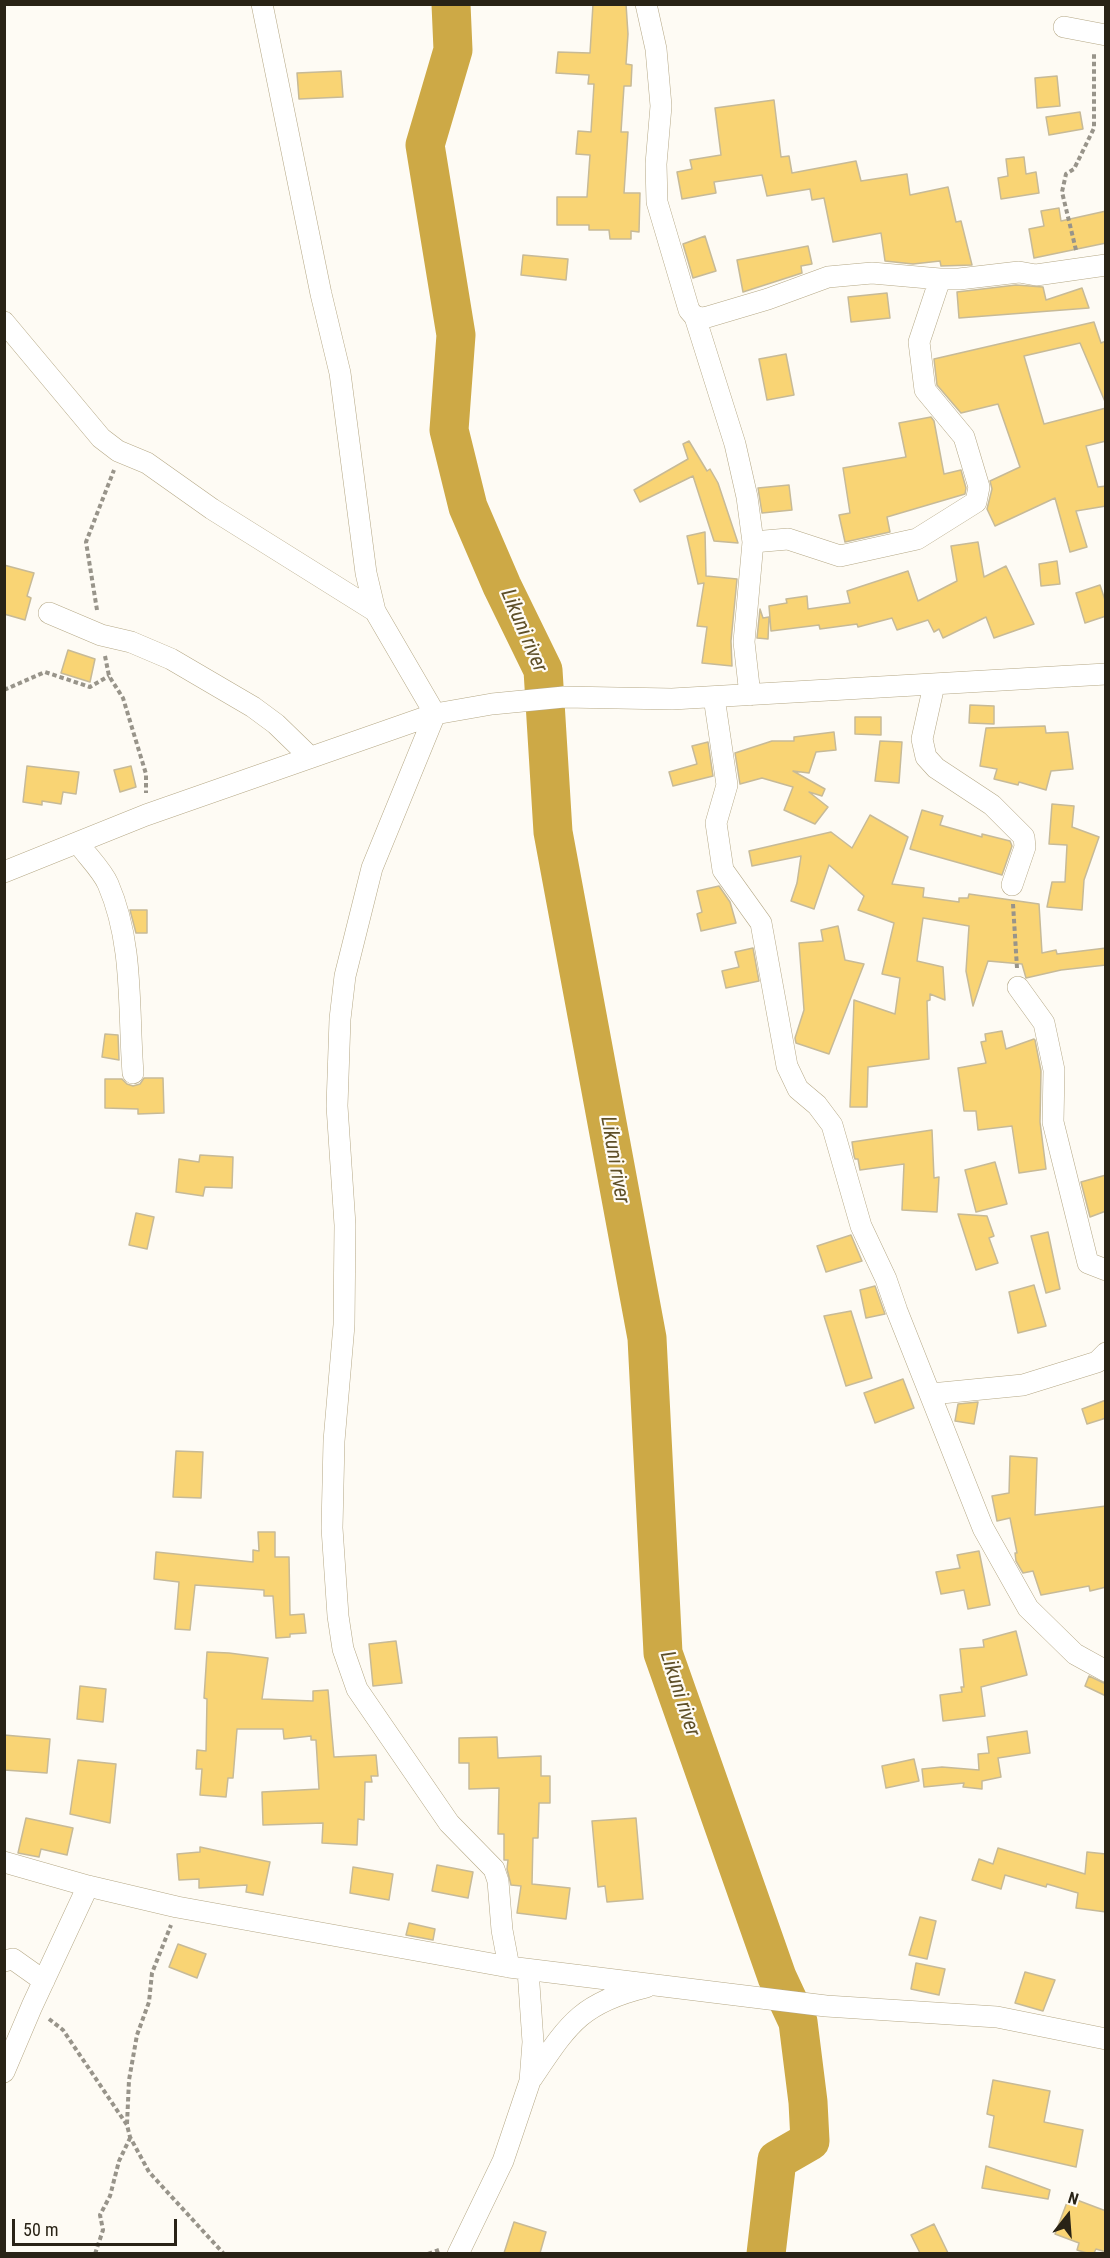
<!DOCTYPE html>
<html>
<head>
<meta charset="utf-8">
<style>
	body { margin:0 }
	#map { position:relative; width:1110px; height:2258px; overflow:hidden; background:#fefbf4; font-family:"Roboto Condensed",sans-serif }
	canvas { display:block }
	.frame { position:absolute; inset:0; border:6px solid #292316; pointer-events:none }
	.north { position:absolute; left:1038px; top:2186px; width:60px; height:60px; -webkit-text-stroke:4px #fefbf4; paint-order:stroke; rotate:17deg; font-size:16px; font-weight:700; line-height:24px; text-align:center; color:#292316 }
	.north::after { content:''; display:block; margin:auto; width:21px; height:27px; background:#292316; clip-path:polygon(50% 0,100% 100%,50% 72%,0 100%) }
	.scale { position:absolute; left:12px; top:2219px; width:165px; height:27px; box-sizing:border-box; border:3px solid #292316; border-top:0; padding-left:8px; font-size:18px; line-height:21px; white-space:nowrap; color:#292316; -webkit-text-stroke:4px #fefbf4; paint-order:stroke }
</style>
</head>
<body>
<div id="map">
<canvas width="1110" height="2258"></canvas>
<div class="frame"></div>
<div class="north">N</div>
<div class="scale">50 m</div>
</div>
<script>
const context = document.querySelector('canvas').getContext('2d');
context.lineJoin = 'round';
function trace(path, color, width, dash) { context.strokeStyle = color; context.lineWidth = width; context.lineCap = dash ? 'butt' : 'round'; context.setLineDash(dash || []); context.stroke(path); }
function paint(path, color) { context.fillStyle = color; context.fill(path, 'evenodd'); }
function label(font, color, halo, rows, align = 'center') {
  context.font = font + ' "Roboto Condensed",sans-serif'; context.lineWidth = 4.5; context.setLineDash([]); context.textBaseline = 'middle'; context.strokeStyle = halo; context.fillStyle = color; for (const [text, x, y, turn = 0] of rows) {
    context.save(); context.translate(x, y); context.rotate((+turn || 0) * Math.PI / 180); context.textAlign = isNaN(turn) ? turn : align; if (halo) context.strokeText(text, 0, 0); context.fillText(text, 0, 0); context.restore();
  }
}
trace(new Path2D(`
	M451,4L453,50L425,145L456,335L449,430L468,507L502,586L543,670L553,832L647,1338L663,1653L777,1977L798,2022L808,2102L810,2141L777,2160L766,2254`), '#cda946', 39);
const building = new Path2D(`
	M593,4H626L628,34L626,64L632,65L631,86H624L621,132H628L624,193H640L639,232L631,231V239H610L609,230H589V225H557V197H587L590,155L576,154L578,131L591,132L594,84H588L589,75L556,73L558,52L590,53Z
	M341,71L343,97L299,99L297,73Z
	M1057,76L1060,106L1037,108L1035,78Z
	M774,100L781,157L789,156L792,173L856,161L861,181L907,174L910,195L948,187L956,222L961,221L972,265L941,266L940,261L913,264L885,261L881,233L833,242L824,198L812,200L810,189L767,196L762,175L714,182L716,193L682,199L677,172L692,169L690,160L721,155L715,108Z
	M1080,112L1083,129L1049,135L1046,117Z
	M1024,157L1026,174L1036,172L1039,193L1001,199L998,178L1008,176L1006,159Z
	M1059,208L1061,221L1106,211V243L1034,258L1029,229L1044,226L1041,211Z
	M705,236L716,271L693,278L683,244Z
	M808,246L812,264L801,266L802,273L743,292L737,260Z
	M523,255L568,259L566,280L521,275Z
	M1016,285L1043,287L1046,300L1082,288L1089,308L959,318L957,292Z
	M887,293L890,318L851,322L848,297Z
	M1094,322L1101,343L1106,341V404L1080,343L1024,356L1044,424L1106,408V441L1086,446L1098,487L1106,486V506L1076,511L1087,547L1070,552L1055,498L995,526L987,509L992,489L990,481L1020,467L998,404L961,413L937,385L934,359Z
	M786,354L794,395L767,400L759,359Z
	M931,417L934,421L944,474L961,470L966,488L965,494L887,517L890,532L845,542L839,515L850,513L843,468L906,457L899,423Z
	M689,441L707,471L710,469L718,483L738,543L714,541L693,476L640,502L634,490L688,459L683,444Z
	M789,485L792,510L762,513L758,488Z
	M705,532L706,576L737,579L731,641L732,666L702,663L707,627L697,626L704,583L698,584L687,536Z
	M978,542L984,577L1006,566L1034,624L994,638L986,617L943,638L939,629L934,632L928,620L897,630L892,618L858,627L857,624L820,629L819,625L771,631L769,606L787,603L786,599L807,596L808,609L850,603L847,591L908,571L918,601L957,581L951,546Z
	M1057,561L1060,584L1041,586L1039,564Z
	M4,565L34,573L27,596L31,598L25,620L4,614Z
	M1100,585L1106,603V616L1085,623L1076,593Z
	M760,609L763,618L769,617L768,639L757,638Z
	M68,650L95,659L90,682L61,673Z
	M970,705L994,706V724L969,723Z
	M855,717H881V735L855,734Z
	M1045,726L1046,733L1068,732L1073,769L1051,771L1046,790L1019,782L1018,785L994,779L997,769L980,766L986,728Z
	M834,732L836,750L816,752L809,773L793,771L825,789L822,796L809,792L828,807L815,824L784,810L793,787L762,778L740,784L735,753L772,741H794V737Z
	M880,741L902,742L899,783L875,781Z
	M708,742L713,776L673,786L669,772L697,764L692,746Z
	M27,766L79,772L76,794L63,792L61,804L42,801V805L23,802Z
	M131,766L136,787L120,792L114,770Z
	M1052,804L1074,806L1072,827L1099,837L1084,880L1082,910L1047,907L1052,882H1065L1067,845L1049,844Z
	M922,810L943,816L940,825L982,837V834L1010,841L1012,846L1002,875L910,849Z
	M870,815L908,837L892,884L924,888L923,897L959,902V898H968L969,894L1039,904L1042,953L1056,950L1057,954L1106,948V965L1061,970L1026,978L1022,964L988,961L973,1006L966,971L969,926L923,918L917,961L943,967L945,1000L930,994V1000L927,1001L929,1059L868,1067L867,1107H850L854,1000L895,1014L900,978L882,974L894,923L858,910L864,896L829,865L814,909L791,901L797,883L801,856L752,866L749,851L831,832L852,848Z
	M719,886L730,902L736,923L701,931L697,914L702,912L697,891Z
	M130,910H147V933H136Z
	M838,926L845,960L864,964L829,1054L796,1043L795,1038L804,1010L799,943L823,941L821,930Z
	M753,948L759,981L726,988L722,971L739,967L735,952Z
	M1002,1031L1006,1049L1034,1039L1035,1040L1041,1071L1040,1122L1046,1169L1019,1173L1012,1126L978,1130L976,1111H964L958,1068L986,1063L981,1042L986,1041L985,1034Z
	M105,1034L118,1035L119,1060L102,1057Z
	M144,1078H163L164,1113L138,1114V1109L105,1108V1079H122L127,1084L133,1086L140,1084Z
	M932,1130L934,1178L939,1177L937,1212L902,1210L904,1164L860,1170L858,1159H855L854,1156L852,1142Z
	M200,1155L233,1157L232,1188L205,1187L203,1196L176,1192L179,1159L199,1162Z
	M995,1162L1007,1204L976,1212L965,1170Z
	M1106,1175V1211L1090,1217L1081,1182Z
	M136,1213L154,1217L147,1249L129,1245Z
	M958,1214L987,1216L994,1236L989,1238L998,1263L976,1270Z
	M1048,1232L1060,1289L1046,1293L1031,1236Z
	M851,1235L862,1261L826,1272L817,1246Z
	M1034,1285L1046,1326L1018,1333L1009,1292Z
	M875,1286L885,1314L866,1318L860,1290Z
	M851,1311L872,1378L846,1386L824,1316Z
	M903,1379L914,1408L875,1423L864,1393Z
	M1106,1400V1418L1087,1424L1082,1409Z
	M978,1402L974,1424L955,1421L958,1404Z
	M176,1451L203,1452L201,1498L173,1497Z
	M1010,1456L1037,1458L1035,1515L1106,1506V1587L1090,1591L1089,1586L1041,1595L1033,1571L1023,1573L1016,1561L1015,1553H1017L1010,1518L997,1521L992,1496L1009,1493Z
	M258,1532H275V1557H289L290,1615L304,1614L306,1633L290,1634V1637L276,1638L273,1596H264V1590L195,1585L190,1630L175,1629L179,1582L154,1579L156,1552L253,1562V1550L259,1551Z
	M979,1551L990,1605L968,1609L964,1590L941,1594L936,1572L960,1568L957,1555Z
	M1016,1631L1027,1675L981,1687L985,1716L943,1721L940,1695L962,1692L961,1687H964L960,1649L984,1647L983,1640Z
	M396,1641L402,1683L373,1686L369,1644Z
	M207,1652L229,1653L268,1658L262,1699L313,1701V1691L328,1690L334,1757L376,1755L378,1776H371L372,1782H365L364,1820L358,1819L357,1845L322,1843L323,1823L263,1825L262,1792L319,1789L316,1740H311V1736L284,1739L283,1729H237L233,1778H228L226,1797L200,1795L202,1769H196L197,1750L206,1751L207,1699L204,1698Z
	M1089,1676L1106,1684V1696L1085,1686Z
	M80,1686L106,1689L103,1722L77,1719Z
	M1027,1731L1030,1753L998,1758L1001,1777L982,1781V1789L963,1787L964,1783L924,1787L922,1769L942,1767L979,1770L978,1754L989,1753L987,1737Z
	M4,1735L50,1739L47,1773L4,1770Z
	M497,1737L498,1758L541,1756V1776H550V1803H539L538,1838H533L532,1884L570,1888L566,1919L517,1913L521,1886L511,1885L507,1869L508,1860H504V1834H498L499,1788L469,1789V1763H459V1738Z
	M914,1759L919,1781L886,1788L882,1766Z
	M78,1760L116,1764L110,1823L70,1814Z
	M26,1818L73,1828L67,1855L41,1849L39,1857L18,1853Z
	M636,1818L643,1899L607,1902L605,1886L598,1887L592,1821Z
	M200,1847L270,1862L263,1895L246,1892L247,1885L199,1888V1879L179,1880L177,1854L200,1852Z
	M998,1848L1085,1874L1087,1852L1106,1854V1912L1076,1908L1078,1893L1047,1884L1046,1887L1005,1875L1001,1889L972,1880L979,1859L993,1864Z
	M437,1865L473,1872L468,1898L432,1891Z
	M353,1867L393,1874L389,1900L350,1893Z
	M920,1917L936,1921L927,1959L909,1955Z
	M409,1923L435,1929L433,1940L406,1935Z
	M178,1944L206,1954L197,1978L169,1967Z
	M916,1963L945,1969L939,1995L911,1989Z
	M1025,1972L1055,1980L1043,2011L1015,2003Z
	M993,2080L1050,2091L1044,2122L1083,2130L1076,2167L989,2147L994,2116L987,2114Z
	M986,2166L1050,2190L1048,2199L982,2188Z
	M1069,2197L1106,2211V2252L1096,2249L1094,2253H1087L1077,2250L1079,2243L1055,2234Z
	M514,2222L546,2232L540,2253H504Z
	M934,2224L948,2253H920L911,2235Z`);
paint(building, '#f9d474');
trace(building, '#c7ba97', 1.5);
const minor = new Path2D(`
	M262,4L321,294L340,373L366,573L375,611L435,714L372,868L345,976L340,1019L337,1106L345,1225L344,1325L334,1441L332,1528L338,1616L343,1649L357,1689L449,1823L494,1869L498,1881L502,1930L509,1967
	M646,4L656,49L661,106L656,164L657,202L689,310L695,317L704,318L768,299L828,277L872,273L940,279H959L1019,272L1036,275L1106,265
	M1064,27L1106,35
	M695,317L735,444L747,497L753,542L744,642L750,695
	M4,322L101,438L118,451L147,463L212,509L375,611
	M753,542L788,539L840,556L917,539L976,502L979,487L964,437L925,390L919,342L940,279
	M49,613L101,635L131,642L171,659L253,707L276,724L310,757
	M934,685L922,739L926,757L936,768L992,805L1024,837L1025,847L1012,885
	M714,697L727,785L716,823L723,870L761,923L787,1066L798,1089L817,1105L832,1125L861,1226L886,1279L897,1311L983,1528L1028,1608L1075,1654L1106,1671
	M78,843C87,856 102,870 108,884C134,944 128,1009 133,1073
	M4,872L146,815L435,714L492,704L564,697L672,699L1106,674
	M1018,987L1044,1023L1054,1070L1053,1122L1088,1263L1106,1270
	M931,1394L1023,1385L1097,1362L1106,1353
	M4,1862L88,1886L177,1907L509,1967L826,2006L997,2017L1106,2039
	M4,1961L13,1959L44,1981
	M4,2072L32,2006L88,1886
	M532,2078C568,2025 580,2003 646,1987
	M458,2254L503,2161L530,2081L533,2042L528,1970`);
trace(minor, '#b5a886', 22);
trace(new Path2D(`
	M1076,250L1062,192L1066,174L1074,169L1094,128V52
	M97,610L86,542L114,470
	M105,656L109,676L123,698L146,774V793
	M4,690L45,672L90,687L109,676
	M1013,904L1017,968
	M49,2019L63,2030L127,2125L130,2137L149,2172L224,2254
	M127,2124L129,2080L137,2035L149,2002L152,1973L171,1925
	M95,2254L103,2230L100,2215L110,2196L119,2161L130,2138
	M428,2254L439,2250`), '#98948a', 4, [4.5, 3]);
trace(minor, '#fff', 21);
label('italic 21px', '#5e4f27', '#fefbf4', [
	["Likuni river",523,631,67],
	["Likuni river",614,1160,80],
	["Likuni river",679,1694,72]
]);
</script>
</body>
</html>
